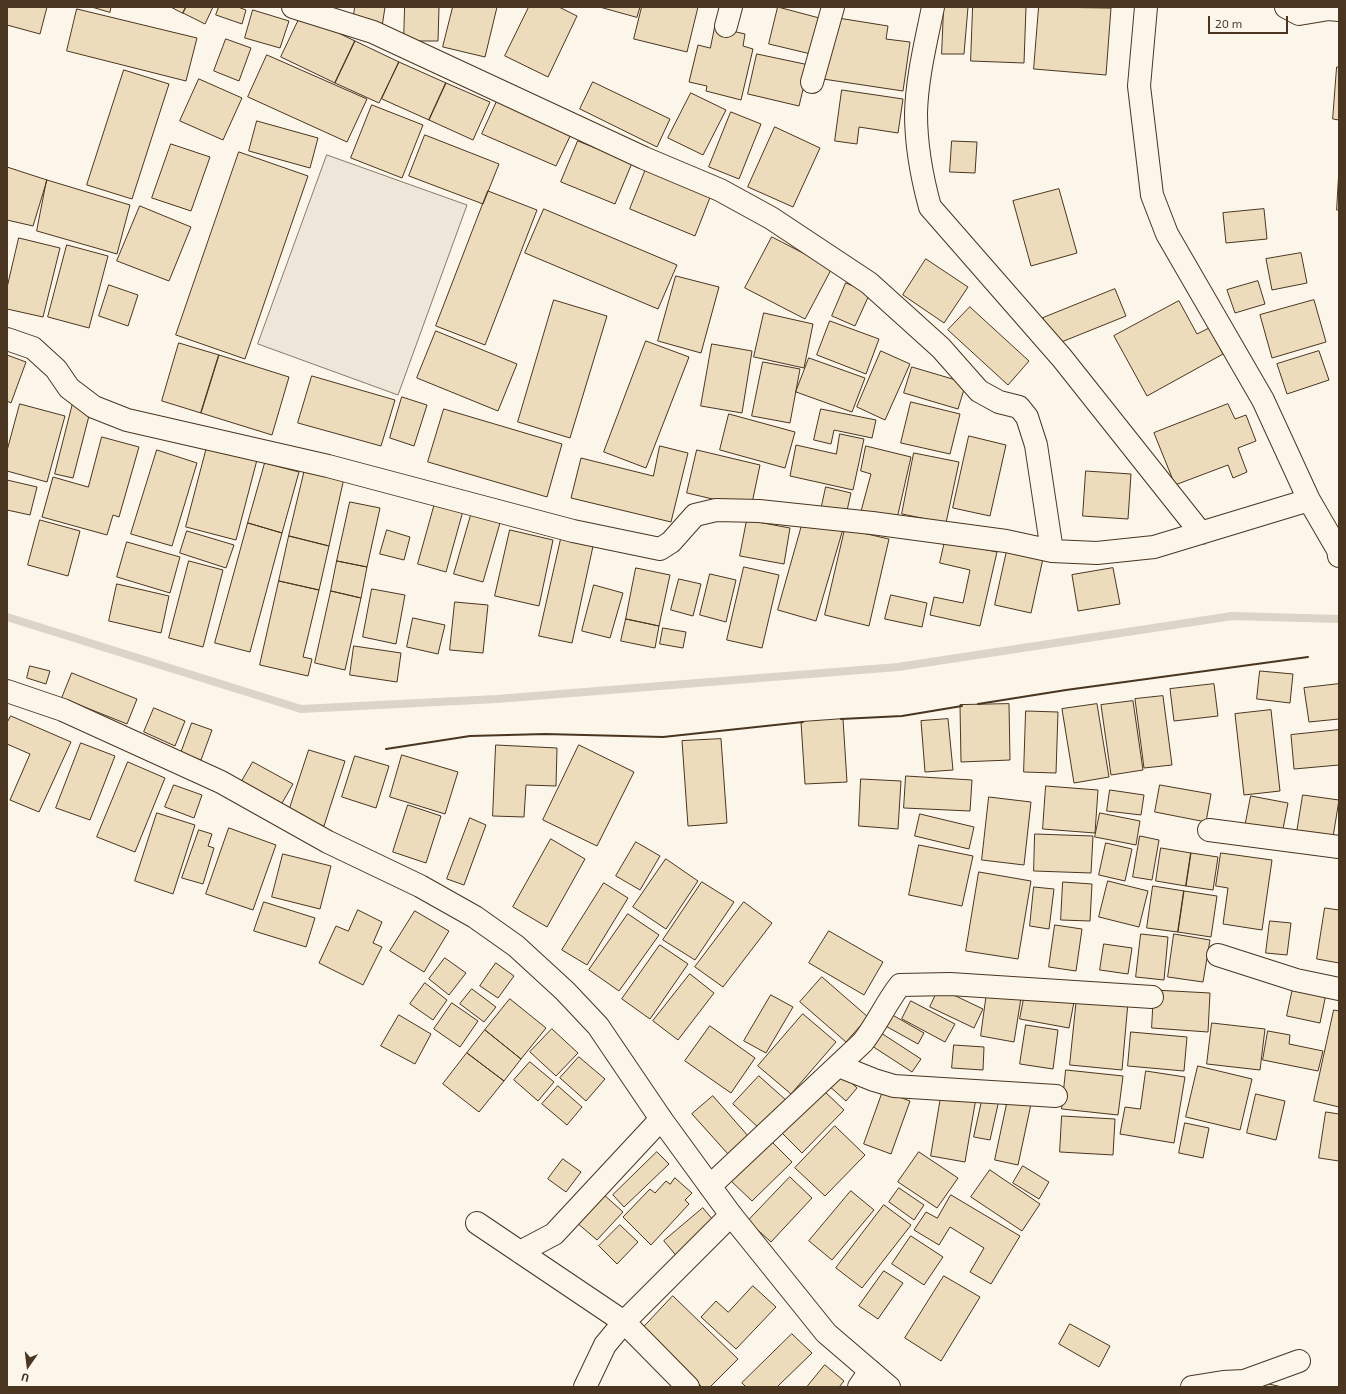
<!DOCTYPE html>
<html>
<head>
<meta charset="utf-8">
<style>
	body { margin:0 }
	#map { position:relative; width:1346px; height:1394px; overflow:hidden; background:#fbf6e9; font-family:"Exo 2",sans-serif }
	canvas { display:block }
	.frame { position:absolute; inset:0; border:8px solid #4a3520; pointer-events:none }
	.north { position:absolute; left:8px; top:1346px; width:40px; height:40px; -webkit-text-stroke:3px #fbf6e9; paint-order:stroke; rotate:194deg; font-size:11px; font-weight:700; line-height:16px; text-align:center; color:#4a3520 }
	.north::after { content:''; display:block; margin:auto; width:14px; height:18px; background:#4a3520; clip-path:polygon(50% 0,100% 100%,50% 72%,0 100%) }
	.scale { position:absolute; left:1208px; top:16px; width:80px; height:18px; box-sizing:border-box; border:2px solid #4a3520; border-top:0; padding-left:5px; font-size:12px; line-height:14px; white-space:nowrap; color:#4a3520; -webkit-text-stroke:3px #fbf6e9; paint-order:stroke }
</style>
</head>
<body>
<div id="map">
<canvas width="1346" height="1394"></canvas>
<div class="frame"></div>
<div class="north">U</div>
<div class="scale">20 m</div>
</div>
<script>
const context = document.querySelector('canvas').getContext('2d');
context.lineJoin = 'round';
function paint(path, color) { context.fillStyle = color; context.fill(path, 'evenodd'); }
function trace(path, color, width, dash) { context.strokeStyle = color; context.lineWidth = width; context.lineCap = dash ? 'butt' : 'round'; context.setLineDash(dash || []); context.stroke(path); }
const green = new Path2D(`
	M327,155L467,205L398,395L258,344Z`);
paint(green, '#ede6d9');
trace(green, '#887966', 1);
trace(new Path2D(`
	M7,617L301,709L497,699L898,667L1232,616L1339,619`), '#dcd4c6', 8);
const building = new Path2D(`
	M7,7H47L40,34L7,25Z
	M92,7H111L110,12Z
	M171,7H186L183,13Z
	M186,7H213L205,24L183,13Z
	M219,7H238L246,10L242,24L216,15Z
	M355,7H385L382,27L353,23Z
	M405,7H439L438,41H404Z
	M453,7H497L485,57L443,47Z
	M529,7H559L577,16L548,77L505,56Z
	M600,7H640L637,17Z
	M642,7H698L687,52L634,39Z
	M778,7L823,19L815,55L769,44Z
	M944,7H968L964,54H942Z
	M973,7H1026L1024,63L971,61Z
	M1039,7L1111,8L1106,75L1034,69Z
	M77,9L197,38L186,81L67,51Z
	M253,10L289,21L280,48L245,38Z
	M301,15L355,41L335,83L281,57Z
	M832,17L888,26L886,39L910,42L903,91L823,79Z
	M715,27L745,34L743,46L753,49L741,100L706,91L707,86L689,82L698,45L710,48Z
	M226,39L251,48L239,81L214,71Z
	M355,41L399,62L379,103L335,83Z
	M757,54L809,65L799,106L748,94Z
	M267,55L367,99L347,142L248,97Z
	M399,62L446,83L429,120L382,99Z
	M1337,67H1339V120L1333,119Z
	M124,70L169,84L132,199L87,185Z
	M199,79L242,98L223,140L180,121Z
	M593,82L670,119L657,147L580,109Z
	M446,83L490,102L473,140L429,120Z
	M842,90L903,99L898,133L859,127L857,144L835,141Z
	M691,93L726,110L703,155L668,138Z
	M498,99L572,132L556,166L482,134Z
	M372,105L423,125L402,178L351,158Z
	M731,112L761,124L739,179L709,167Z
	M257,121L318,138L310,168L249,151Z
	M775,127L820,148L793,207L748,187Z
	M425,135L499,164L483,204L409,176Z
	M578,141L632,163L615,204L561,182Z
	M952,141L977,142L975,173L950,172Z
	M171,144L210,157L191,211L152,198Z
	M239,152L308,176L245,359L176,335Z
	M7,167L47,180L33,226L7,220Z
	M646,169L711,195L695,236L630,209Z
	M1339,169V210H1337Z
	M47,180L130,205L117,254L37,231Z
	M1059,189L1077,253L1031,266L1013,201Z
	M488,191L537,210L485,345L436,326Z
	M140,206L191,227L169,281L117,261Z
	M544,209L677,265L658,309L525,253Z
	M1264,209L1267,239L1226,243L1223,213Z
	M772,237L832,268L805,319L745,288Z
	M19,238L60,248L43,317L7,309V288Z
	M67,245L108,256L89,328L48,317Z
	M1301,253L1307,283L1272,290L1266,259Z
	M926,259L968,287L944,323L903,295Z
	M676,276L719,287L701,353L658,341Z
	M1258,281L1265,304L1235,313L1227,290Z
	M846,283L870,293L855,326L832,316Z
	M109,285L138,295L128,326L99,316Z
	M1115,289L1126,316L1054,345L1043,318Z
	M554,300L607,316L570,438L518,422Z
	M1314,300L1326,342L1272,358L1260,315Z
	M1179,301L1197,334L1209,328L1223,354L1147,396L1114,336Z
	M970,307L1029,361L1008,385L948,330Z
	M764,313L813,324L804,368L754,357Z
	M830,321L879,339L866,374L817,355Z
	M436,331L517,364L498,411L417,378Z
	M646,341L689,357L646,468L604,452Z
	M179,343L219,355L201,413L162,401Z
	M712,344L752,351L742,413L701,406Z
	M881,351L910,364L885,420L857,407Z
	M1319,351L1329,380L1287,394L1277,364Z
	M7,355L26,362L11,403L7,401Z
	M219,355L289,377L272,435L201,413Z
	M809,358L865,378L852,412L796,392Z
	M763,362L800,369L790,423L752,416Z
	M912,367L966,383L958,409L904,393Z
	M312,376L395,400L381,446L298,423Z
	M402,397L427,405L414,446L390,438Z
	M911,402L960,414L950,454L901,443Z
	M73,403L91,408L73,478L55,474Z
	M20,404L65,416L47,482L7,471V451Z
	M1228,404L1235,419L1246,415L1256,441L1238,448L1247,472L1233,478L1228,465L1175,485L1154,433Z
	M444,409L562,444L547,497L428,462Z
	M821,409L876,420L872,438L834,430L831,444L814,440Z
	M729,414L795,432L785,468L720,450Z
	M840,434L864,439L853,490L790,476L796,445L836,454Z
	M969,436L1006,445L990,516L953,508Z
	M102,437L139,447L119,517L113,515L107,535L42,517L53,477L88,487Z
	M208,443L258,456L236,540L186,527Z
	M660,446L688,453L671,522L571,498L581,458L653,476Z
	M866,446L911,457L896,523L860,515L871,474L861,471Z
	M157,450L197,463L172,546L131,534Z
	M697,450L760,465L751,508L687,493Z
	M914,453L959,462L946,523L902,514Z
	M265,463L299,472L282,533L248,523Z
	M305,469L344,478L329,546L289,536Z
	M1086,471L1131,474L1128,519L1083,516Z
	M7,480L37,487L30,515L7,510Z
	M826,487L851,493L846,515L821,510Z
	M350,502L380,508L367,567L337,561Z
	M435,503L463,511L446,572L418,564Z
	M471,515L500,523L483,582L454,574Z
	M804,518L843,529L816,621L778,610Z
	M40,520L80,531L68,576L28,565Z
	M747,520L790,528L784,564L740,556Z
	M248,523L282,533L250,652L215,643Z
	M845,529L889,539L869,626L825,615Z
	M387,530L410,537L404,560L380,554Z
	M510,530L553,540L539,606L495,596Z
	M563,530L595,537L572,643L539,636Z
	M187,531L234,545L226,568L180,553Z
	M289,536L329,546L319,590L279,581Z
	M945,541L997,552L980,626L930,615L934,597L963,603L970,570L940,563Z
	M127,542L180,557L170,593L117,577Z
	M1008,546L1044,554L1031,613L995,605Z
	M189,561L223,570L203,647L169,638Z
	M337,561L367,567L361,598L331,591Z
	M744,567L779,575L762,648L727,640Z
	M636,568L670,575L659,626L626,619Z
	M1113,568L1120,604L1078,611L1072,575Z
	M710,574L736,580L726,622L700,615Z
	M679,579L701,584L693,616L671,610Z
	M279,581L319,590L303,657L312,659L308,676L260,665Z
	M117,584L169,596L161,633L109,621Z
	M594,585L623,593L610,638L582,631Z
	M372,589L405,595L396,644L363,637Z
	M331,591L361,598L345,670L315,663Z
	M891,595L927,603L922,627L885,619Z
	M455,602L488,605L483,653L450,650Z
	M413,618L445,625L438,654L407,647Z
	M626,619L659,626L655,648L621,641Z
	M663,628L686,632L683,648L660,644Z
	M354,646L401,653L397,682L350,675Z
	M30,666L50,671L46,684L27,678Z
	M1260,671L1293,674L1290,703L1257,699Z
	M72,673L137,699L127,724L62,698Z
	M1214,684L1218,716L1174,721L1170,689Z
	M1339,684V719L1309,722L1304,688Z
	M1163,696L1172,765L1144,768L1135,699Z
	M1133,701L1143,770L1111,775L1101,705Z
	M1009,704L1010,760L961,762L960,705Z
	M1097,704L1109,777L1074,783L1062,709Z
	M154,708L185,721L175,746L144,732Z
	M1271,710L1280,791L1244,795L1235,714Z
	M1026,711L1058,712L1056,773L1024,772Z
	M11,716L71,742L39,812L10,800L30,754L7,744V723Z
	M843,719L847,782L805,784L801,722Z
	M948,719L953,770L925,772L921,721Z
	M192,723L212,730L201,760L181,753Z
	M1339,730V765L1294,769L1291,735Z
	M721,739L727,823L688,826L682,741Z
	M81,743L115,756L90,820L56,808Z
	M496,745L557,748L556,786L526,785L524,817L493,816Z
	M579,745L634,772L597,846L543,820Z
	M309,750L345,761L324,826L288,814Z
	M402,755L458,772L445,814L390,797Z
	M355,756L389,766L376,808L342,797Z
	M128,762L165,778L135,852L97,837Z
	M253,762L293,784L278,810L238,788Z
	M906,776L972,780L970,811L904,808Z
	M861,779L901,781L898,829L859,826Z
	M174,785L202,795L194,818L165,807Z
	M1160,785L1211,794L1206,822L1155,812Z
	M1046,786L1098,790L1095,833L1043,829Z
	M1110,790L1144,795L1141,815L1107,811Z
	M1303,795L1339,800L1333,837L1297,832Z
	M1251,796L1288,803L1282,834L1245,827Z
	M989,797L1031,802L1024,865L982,860Z
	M408,805L441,816L426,863L393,852Z
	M157,813L195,825L173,894L135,881Z
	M1100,813L1140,821L1136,845L1095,837Z
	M920,814L974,827L969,849L915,836Z
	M470,818L486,825L464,885L447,879Z
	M229,828L276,845L253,910L206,894Z
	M199,830L212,834L208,846L214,848L203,884L182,878Z
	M1035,834L1093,836L1091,873L1034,871Z
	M1140,836L1159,840L1152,880L1133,877Z
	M551,839L585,859L547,927L513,907Z
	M636,842L660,856L640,890L616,876Z
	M1106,843L1132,849L1125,881L1099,875Z
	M919,845L973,856L962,906L909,895Z
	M1161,848L1191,853L1186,886L1156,881Z
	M1191,853L1218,857L1213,890L1186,886Z
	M1221,853L1272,860L1262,930L1223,924L1228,888L1216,886Z
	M283,854L331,866L320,909L272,897Z
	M666,859L698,881L666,929L633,907Z
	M979,872L1031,881L1018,959L966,951Z
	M1108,881L1148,891L1139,927L1099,917Z
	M702,882L734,902L695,960L663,940Z
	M1063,882L1092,884L1090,921L1061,920Z
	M604,883L628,898L587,965L562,950Z
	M1153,886L1184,891L1178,932L1147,928Z
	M1034,887L1054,889L1049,929L1030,926Z
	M1184,891L1217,896L1211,937L1178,932Z
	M264,902L315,918L306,947L254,931Z
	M744,902L772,923L723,987L695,967Z
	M1325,908L1339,910V963L1317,959Z
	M358,910L382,922L373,943L382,947L363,985L319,963L336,926L348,931Z
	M415,911L449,931L424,972L390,951Z
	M628,914L659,935L619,991L589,970Z
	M1270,921L1291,923L1287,955L1266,953Z
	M1055,925L1082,929L1076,971L1049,967Z
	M829,931L883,962L864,995L809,963Z
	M1141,934L1168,937L1164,980L1136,977Z
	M1174,934L1210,940L1203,982L1168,977Z
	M1104,944L1132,948L1128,974L1100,970Z
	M660,945L688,964L650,1019L622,999Z
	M445,958L466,973L449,995L429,979Z
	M496,963L514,976L498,998L480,986Z
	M690,974L714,993L678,1040L653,1021Z
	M822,977L868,1017L846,1042L800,1002Z
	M425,983L447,1000L433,1020L410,1004Z
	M1294,983L1327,989L1320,1023L1287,1016Z
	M939,988L983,1009L974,1028L930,1007Z
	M472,989L496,1007L484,1022L460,1004Z
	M1154,990L1210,993L1208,1032L1152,1028Z
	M987,992L1021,998L1014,1042L981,1036Z
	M1025,993L1074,1002L1069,1028L1020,1019Z
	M771,995L793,1007L766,1053L744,1041Z
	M1077,997L1128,1002L1122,1070L1070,1065Z
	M510,999L546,1028L521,1059L485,1030Z
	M911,1001L955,1024L945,1042L902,1019Z
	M452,1003L478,1021L460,1047L434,1029Z
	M1334,1010L1339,1011V1107L1314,1101Z
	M889,1013L924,1033L918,1044L882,1024Z
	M803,1014L836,1042L791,1094L758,1066Z
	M399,1015L431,1034L415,1064L381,1046Z
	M1212,1023L1265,1029L1260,1070L1207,1064Z
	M1026,1025L1058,1030L1053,1069L1020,1064Z
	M710,1026L755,1058L731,1093L685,1061Z
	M552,1029L578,1053L556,1076L530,1052Z
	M485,1030L521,1059L504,1081L467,1053Z
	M878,1031L921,1059L912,1072L869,1044Z
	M1268,1031L1290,1035L1289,1044L1323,1051L1318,1071L1263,1060Z
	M1131,1032L1187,1037L1184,1071L1128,1066Z
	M954,1045L984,1047L983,1070L952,1068Z
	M467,1053L504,1081L479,1112L443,1084Z
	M579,1057L605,1079L586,1101L560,1078Z
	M530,1062L554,1082L538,1101L514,1080Z
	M1198,1066L1252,1079L1240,1130L1186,1117Z
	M1066,1070L1123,1076L1118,1115L1062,1109Z
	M1146,1071L1185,1077L1174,1143L1120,1134L1125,1107L1140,1109Z
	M840,1072L857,1088L846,1101L828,1085Z
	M759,1076L787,1101L761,1130L733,1104Z
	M558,1086L582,1107L567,1125L542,1104Z
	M823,1090L844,1110L802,1153L782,1133Z
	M883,1091L910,1101L891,1154L864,1144Z
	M942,1091L976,1098L965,1162L931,1156Z
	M1256,1094L1285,1101L1276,1140L1247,1133Z
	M713,1096L749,1137L728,1154L692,1114Z
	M983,1096L999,1100L990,1140L974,1137Z
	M1008,1099L1031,1104L1018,1165L995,1160Z
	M1326,1112L1339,1114V1161L1319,1158Z
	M1062,1116L1115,1119L1113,1155L1060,1152Z
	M1185,1123L1209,1128L1203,1158L1179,1153Z
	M835,1126L865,1155L825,1196L795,1168Z
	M770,1140L792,1162L752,1201L730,1180Z
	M657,1152L669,1164L624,1207L613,1195Z
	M919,1152L958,1178L937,1208L898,1182Z
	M563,1159L581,1172L566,1192L548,1179Z
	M1023,1166L1049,1182L1039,1199L1013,1183Z
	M990,1170L1040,1204L1022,1231L971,1197Z
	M790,1177L812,1198L771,1242L748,1221Z
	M675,1178L692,1193L685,1200L689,1204L651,1245L623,1217L650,1189L655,1193L666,1181L670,1184Z
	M899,1188L924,1205L914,1220L889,1202Z
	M851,1191L874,1210L832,1260L809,1241Z
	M602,1193L623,1212L597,1240L576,1222Z
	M951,1195L1020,1236L991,1284L970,1272L984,1248L950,1227L939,1245L914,1230L926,1212L937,1218Z
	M884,1205L911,1225L862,1288L836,1268Z
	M703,1208L718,1226L679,1259L664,1241Z
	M620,1225L638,1242L617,1264L599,1246Z
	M911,1236L943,1257L924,1285L892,1264Z
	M884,1271L903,1283L878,1319L859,1306Z
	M944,1276L980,1297L941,1361L905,1338Z
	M753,1286L776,1307L736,1349L701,1317L716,1301L728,1312Z
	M673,1296L738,1359L710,1387H702L642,1329Z
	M1070,1324L1110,1346L1099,1367L1059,1344Z
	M792,1334L812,1353L777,1387H746L742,1383Z
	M825,1365L844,1381L839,1387H807Z
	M1256,1381L1282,1387H1254Z`);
paint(building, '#ecdcbc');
trace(building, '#4a3520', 1);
const street = new Path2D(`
	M293,7L373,32L644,158L720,190L771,218L869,283L941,348L979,391L999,402L1019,407L1027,417L1036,445L1052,551
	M933,7C926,42 917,77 916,113C916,144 922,178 930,207L1062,358L1201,533
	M1146,7L1139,86L1152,195L1167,234L1263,400L1309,500L1338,550L1339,556
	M1286,7L1299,14L1329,9L1339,10
	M726,26L731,7
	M812,82L833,7
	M7,339L33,348L56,369L69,388L94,407L127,420L328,466L573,531L660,549L671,542L695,515L716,510L759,511L872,523L1006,541L1052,551L1097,553L1154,547L1309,500
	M1209,830L1339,847
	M1218,955L1296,980L1339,989
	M839,1066L874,1080L894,1086L1056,1096
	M710,1186L863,1042C877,1024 886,1003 900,985L950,984L1152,997
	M477,1223L624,1322L688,1387
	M520,1252L554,1234L661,1119
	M585,1387L605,1345L624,1322L731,1215
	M859,1387L870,1371
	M1192,1387L1223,1382L1244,1381L1299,1361`);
const secondary = new Path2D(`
	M7,691L63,710L221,782L328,842L420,886L475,917L516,946L565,991L598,1026L661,1119L731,1215L826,1333L889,1387`);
trace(street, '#4a3520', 24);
trace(secondary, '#4a3520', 24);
trace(street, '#fbf6e9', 22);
trace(secondary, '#fbf6e9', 22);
trace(new Path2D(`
	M978,704L1066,690L1308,657
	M841,719L902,716L962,706
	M386,749L470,736L545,734L663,737L803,722`), '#4a3520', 2);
</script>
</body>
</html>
